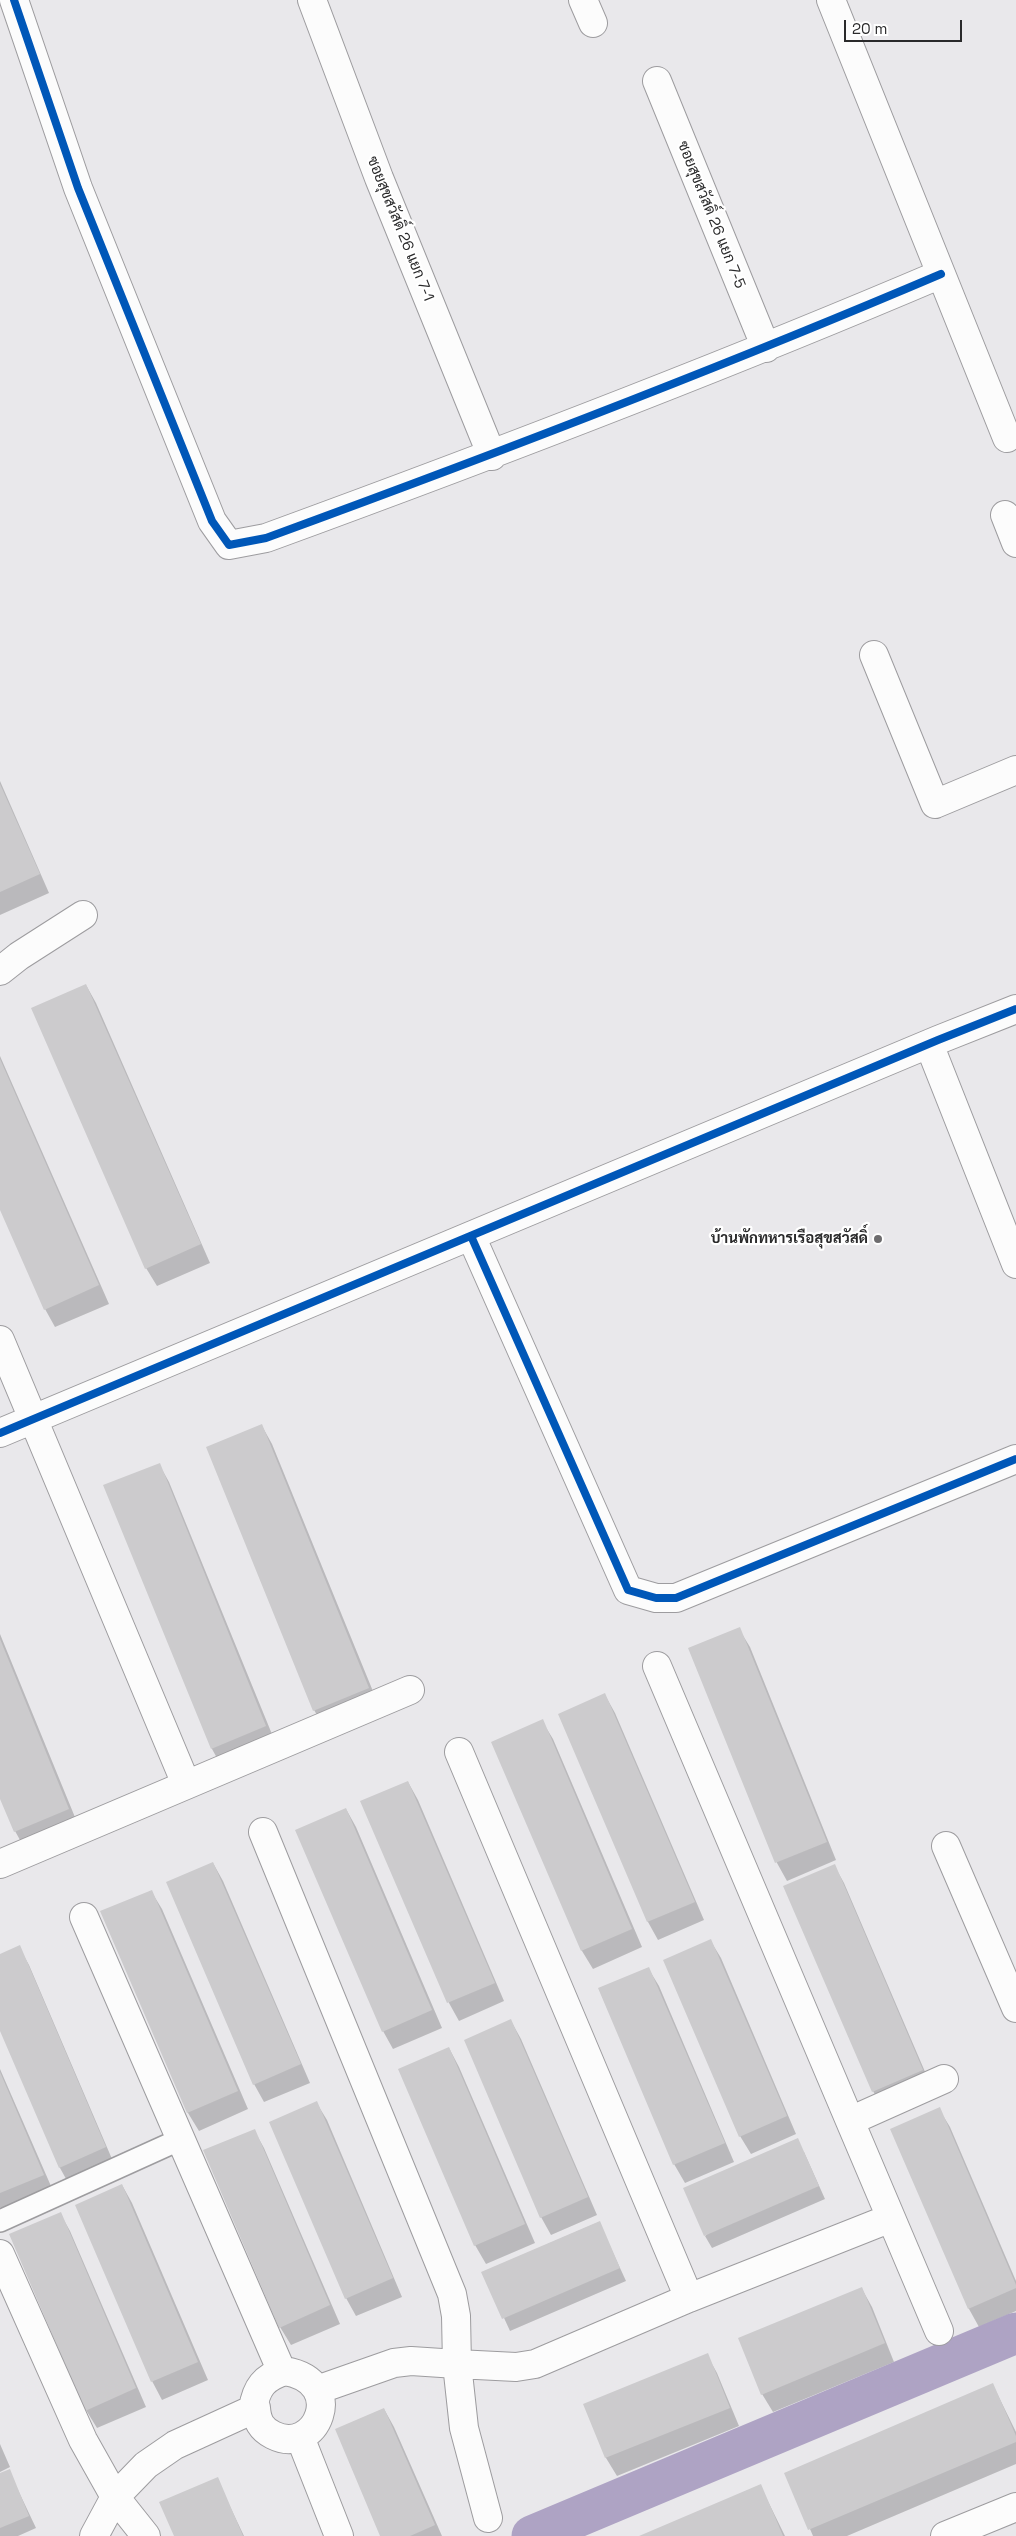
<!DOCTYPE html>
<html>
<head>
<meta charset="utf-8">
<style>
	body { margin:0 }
	#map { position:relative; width:1016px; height:2536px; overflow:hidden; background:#e9e8eb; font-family:"Space Grotesk",sans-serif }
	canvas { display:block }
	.scale { position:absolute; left:844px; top:20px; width:118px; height:22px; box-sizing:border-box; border:2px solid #2a2a2b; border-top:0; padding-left:6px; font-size:15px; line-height:18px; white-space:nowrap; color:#2a2a2b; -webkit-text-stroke:4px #fff; paint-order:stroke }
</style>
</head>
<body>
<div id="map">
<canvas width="1016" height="2536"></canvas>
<div class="scale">20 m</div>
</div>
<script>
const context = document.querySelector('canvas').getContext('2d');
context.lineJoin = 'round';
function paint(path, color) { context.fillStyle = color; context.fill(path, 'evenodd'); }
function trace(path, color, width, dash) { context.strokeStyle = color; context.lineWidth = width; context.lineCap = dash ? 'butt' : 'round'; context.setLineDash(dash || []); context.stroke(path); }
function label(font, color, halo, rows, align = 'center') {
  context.font = font + ' "Space Grotesk",Sarabun,sans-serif'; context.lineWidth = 4.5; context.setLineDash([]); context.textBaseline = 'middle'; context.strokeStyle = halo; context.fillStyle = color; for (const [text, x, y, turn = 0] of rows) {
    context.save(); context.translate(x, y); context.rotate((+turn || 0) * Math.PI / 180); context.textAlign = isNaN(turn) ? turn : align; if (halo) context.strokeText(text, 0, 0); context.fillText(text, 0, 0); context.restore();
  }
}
paint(new Path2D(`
	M0,781L49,893L0,915Z
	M86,985L96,1003L210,1263L157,1286L146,1268Z
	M0,1056L109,1304L55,1327L45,1309L0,1207Z
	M262,1426L272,1444L379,1706L325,1728L314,1710Z
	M159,1464L169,1482L276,1744L222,1767L212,1749Z
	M739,1629L750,1647L836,1860L787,1881L777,1863L689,1649Z
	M0,1634L79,1827L25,1849L15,1831L0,1795Z
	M605,1695L615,1713L704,1920L658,1940L648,1922L560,1715Z
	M542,1721L553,1739L642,1947L593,1969L582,1951L493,1742Z
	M408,1782L418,1800L504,2001L459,2021L449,2003L362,1802Z
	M346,1809L356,1827L442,2028L393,2049L383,2031Z
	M213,1863L223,1881L310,2083L264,2102L254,2084Z
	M834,1865L844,1883L932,2088L883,2109L873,2091Z
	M151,1891L162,1909L248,2109L199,2131L188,2113L102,1912Z
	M710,1940L721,1958L796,2134L751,2154L740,2136Z
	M19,1947L29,1965L115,2166L70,2186L60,2168L0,2028V1955Z
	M648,1968L659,1986L734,2162L685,2183L674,2164L599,1989Z
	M511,2021L521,2039L597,2215L551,2235L541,2217Z
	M449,2048L459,2067L535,2243L486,2264L475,2245Z
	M0,2069L54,2193L4,2214L0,2207Z
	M316,2102L327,2120L402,2297L356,2316L346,2298Z
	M939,2109L950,2127L1016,2281V2311L979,2327L969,2309L892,2129Z
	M254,2130L264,2148L340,2324L291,2345L280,2327Z
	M804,2152L825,2199L712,2248L705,2236Z
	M122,2185L132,2203L208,2380L162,2400L152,2381Z
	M60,2213L70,2231L146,2407L97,2428L86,2410Z
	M599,2222L626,2281L510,2331L483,2272Z
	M862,2289L872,2307L894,2362L773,2412L762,2394Z
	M707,2355L717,2373L739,2426L617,2476L606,2458L585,2404Z
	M993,2385L1016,2432V2464L847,2536H813L786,2473Z
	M384,2409L394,2427L442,2536H382Z
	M0,2444L10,2467L0,2472Z
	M9,2471L36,2528L18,2536H0V2475Z
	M217,2479L244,2536H175Z
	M760,2485L785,2536H642Z`), '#0003');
trace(new Path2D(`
	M532,2536L1016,2333`), '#aea3c4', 41);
paint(new Path2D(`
	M0,784L40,874L0,892Z
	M86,984L201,1244L145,1269L31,1008Z
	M0,1059L99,1285L44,1310L0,1210Z
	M262,1424L369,1688L313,1711L206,1447Z
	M160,1463L266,1726L211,1749L103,1485Z
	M740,1627L827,1842L775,1863L688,1648Z
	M0,1639L69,1809L14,1832L0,1799Z
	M605,1693L695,1902L647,1922L558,1714Z
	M543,1719L632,1929L581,1951L491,1742Z
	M408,1781L495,1983L447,2003L360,1801Z
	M346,1808L432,2010L382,2032L295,1830Z
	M213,1862L301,2064L253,2085L166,1882Z
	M835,1864L923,2070L872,2092L783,1886Z
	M152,1890L238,2091L187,2113L100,1911Z
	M711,1939L787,2116L739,2137L663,1960Z
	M20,1945L106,2147L59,2168L0,2031V1954Z
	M649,1967L725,2143L673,2165L598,1988Z
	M511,2019L588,2197L540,2218L464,2040Z
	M449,2047L525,2224L474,2246L398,2069Z
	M0,2072L44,2175L0,2193Z
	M317,2101L393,2278L345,2299L269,2122Z
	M940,2107L1016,2285V2288L968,2309L890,2129Z
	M255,2129L330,2305L279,2328L203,2150Z
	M798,2138L819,2186L704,2236L683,2188Z
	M122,2184L198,2362L151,2382L75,2205Z
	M61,2212L136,2388L85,2411L9,2234Z
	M600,2221L620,2268L502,2319L481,2272Z
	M862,2287L885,2343L761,2395L738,2338Z
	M708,2353L730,2408L605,2458L583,2404Z
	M993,2383L1016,2436V2442L808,2530L784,2473Z
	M384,2408L435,2525L410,2536H380L335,2429Z
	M10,2469L29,2516L0,2528V2473Z
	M218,2477L243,2536H174L159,2502Z
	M761,2484L783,2536H639Z`), '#cccbcd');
const lane = new Path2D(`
	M0,2221L181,2139`);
const street = new Path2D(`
	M14,0L78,188L212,521L229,545L266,538C493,455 718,369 941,274
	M312,0L379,178L492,456
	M583,0L593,23
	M831,0L1007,438
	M657,81L766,348
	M1005,515L1016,543
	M874,655L935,804L1016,770
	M0,971L19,956L83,915
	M929,1044L1016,1264
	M471,1236L628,1590L656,1598H676L1016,1459
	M0,1340L186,1784
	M0,1433L938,1040L1016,1009
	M657,1666L939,2331
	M459,1752L689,2298
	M263,1832L452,2294L456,2316L457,2364L411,2361L394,2363L317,2390
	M946,1846L1016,2008
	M0,1864L410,1690
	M84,1917L282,2372
	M850,2121L944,2079
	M0,2254L83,2440L115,2497L146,2465L175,2445L256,2408
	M285,2371C349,2382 316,2457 273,2435C261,2429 257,2421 256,2408L253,2409C256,2388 264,2377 285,2371Z
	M300,2437L339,2536
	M488,2518L464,2428L457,2364L516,2367L535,2364L689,2298L891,2218
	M94,2536L115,2497L146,2536
	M945,2536L1016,2507`);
trace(lane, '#9d9c9f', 24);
trace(street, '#9d9c9f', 30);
trace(lane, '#fcfcfc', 21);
trace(street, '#fcfcfc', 28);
trace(new Path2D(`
	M14,0L78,188L212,521L229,545L266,538C493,455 718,369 941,274
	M471,1236L628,1590L656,1598H676L1016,1459
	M0,1433L938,1040L1016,1009`), '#0057b8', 8);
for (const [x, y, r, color] of [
	[878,1239,5,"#6d6c6e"]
]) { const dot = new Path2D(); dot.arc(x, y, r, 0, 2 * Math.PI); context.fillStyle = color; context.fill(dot); trace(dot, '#fff', 2); }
label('15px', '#2a2a2b', '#fff', [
	["ซอยสุขสวัสดิ์ 26 แยก 7-5",711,215,68],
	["ซอยสุขสวัสดิ์ 26 แยก 7-1",400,229,68]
]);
label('bold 15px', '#2a2a2b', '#fff', [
	["บ้านพักทหารเรือสุขสวัสดิ์",868,1239]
], 'right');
</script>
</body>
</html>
